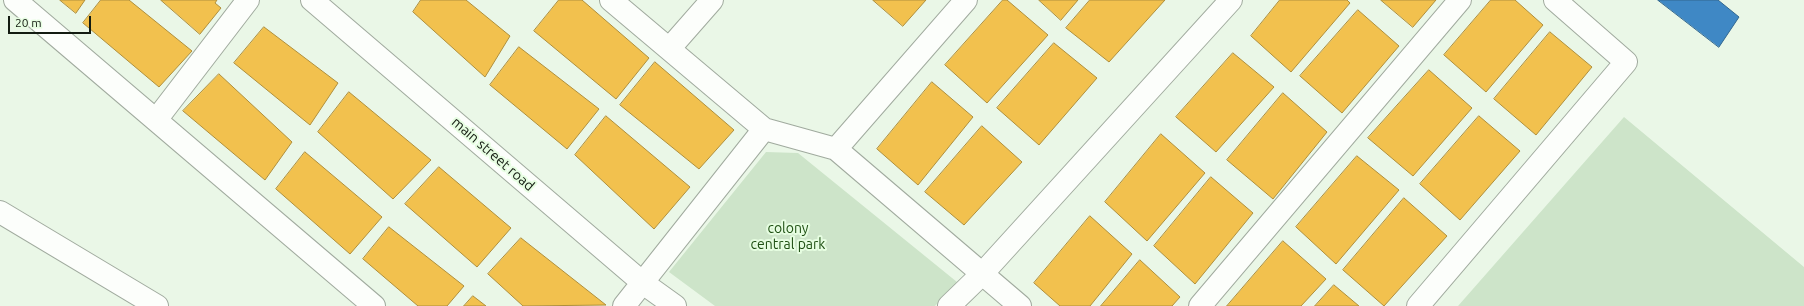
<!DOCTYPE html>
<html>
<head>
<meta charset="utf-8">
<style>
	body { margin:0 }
	#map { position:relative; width:1804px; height:306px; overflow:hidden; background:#eaf7e7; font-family:Ubuntu,sans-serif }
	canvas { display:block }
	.scale { position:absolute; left:8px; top:16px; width:83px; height:18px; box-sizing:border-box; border:2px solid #131b11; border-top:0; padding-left:5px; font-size:12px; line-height:14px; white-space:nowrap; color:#131b11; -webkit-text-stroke:3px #e6fde1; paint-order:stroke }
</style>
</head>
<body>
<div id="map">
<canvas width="1804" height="306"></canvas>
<div class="scale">20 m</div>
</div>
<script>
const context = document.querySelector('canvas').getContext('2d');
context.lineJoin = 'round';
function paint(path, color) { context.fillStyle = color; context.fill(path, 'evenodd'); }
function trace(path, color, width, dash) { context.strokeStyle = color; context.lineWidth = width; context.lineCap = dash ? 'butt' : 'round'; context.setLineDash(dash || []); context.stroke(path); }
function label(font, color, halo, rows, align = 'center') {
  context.font = font + ' Ubuntu,sans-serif'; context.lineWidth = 4; context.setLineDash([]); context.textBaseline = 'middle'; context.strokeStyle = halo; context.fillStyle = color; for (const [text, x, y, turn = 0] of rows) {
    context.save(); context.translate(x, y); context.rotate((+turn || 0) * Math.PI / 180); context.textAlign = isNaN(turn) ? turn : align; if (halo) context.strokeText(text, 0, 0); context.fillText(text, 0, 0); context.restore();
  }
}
paint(new Path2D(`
	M1624,117L1804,267V306H1458Z
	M766,152L798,153L957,282L935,306H715L669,272Z`), '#cde4c9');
const homes = new Path2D(`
	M60,0H85L76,13Z
	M101,0H129L192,51L159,87L83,23Z
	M161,0H217L215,3L221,8L200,34Z
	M421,0H466L510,36L485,77L413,12Z
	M559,0H582L649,58L616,99L534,31Z
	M873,0H926L903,26Z
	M1003,0H1007L1048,35L987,103L945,65Z
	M1039,0H1078L1061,20Z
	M1090,0H1165L1109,62L1066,28Z
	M1280,0H1347L1350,3L1291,72L1251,36Z
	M1381,0H1436L1413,27Z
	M1491,0H1515L1543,25L1486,92L1444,55Z
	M1358,10L1399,46L1342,113L1300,76Z
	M264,27L338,83L310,125L234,63Z
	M1550,32L1592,67L1536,135L1494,99Z
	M1054,43L1097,78L1039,145L997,108Z
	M519,47L599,109L567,149L490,85Z
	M1233,53L1274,87L1216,152L1176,117Z
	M655,62L734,130L699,169L620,105Z
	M1429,70L1472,108L1413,176L1368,138Z
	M219,74L292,142L265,180L183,111Z
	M932,82L973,117L918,185L877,149Z
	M349,92L431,160L393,199L318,132Z
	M1283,93L1327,132L1273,199L1227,160Z
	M606,116L690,187L654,229L575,155Z
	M1479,116L1520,151L1460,220L1420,184Z
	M982,126L1022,162L964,225L925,192Z
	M1161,134L1205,173L1147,241L1105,202Z
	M305,152L382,217L350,254L276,189Z
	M1357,156L1399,190L1336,264L1296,227Z
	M439,167L511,228L477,267L405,204Z
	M1211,177L1253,213L1195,284L1154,246Z
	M1404,198L1447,236L1384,306L1343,270Z
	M1090,216L1132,254L1090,306H1060L1034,283Z
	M389,227L464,286L447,306H418L363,259Z
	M521,238L606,305L523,306L488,274Z
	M1283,241L1326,279L1301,306H1227Z
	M1140,260L1180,297L1172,306H1101Z
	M1334,285L1359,306H1315Z
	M473,296L486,306H464Z`);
paint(homes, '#f2c14e');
trace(homes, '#af8f3c', 1);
const schools = new Path2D(`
	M1658,0H1718L1739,17L1719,47Z`);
paint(schools, '#3f88c5');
trace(schools, '#32678f', 1);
const minor = new Path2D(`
	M15,0L374,306
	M312,0L643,283L675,306
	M611,0L764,129L624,306
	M669,49L712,0
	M156,120L248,0
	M764,129L836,149L1020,306
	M836,149L966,0
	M0,212L157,306
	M949,306L982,274L1231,0
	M1200,306L1460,0
	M1418,306L1626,62L1555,0`);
trace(minor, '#a0aa9e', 24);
trace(minor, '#fcfefb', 22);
label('14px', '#131b11', '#e6fde1', [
	["main street road",493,154,41]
]);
label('14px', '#1f5013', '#e6fde1', [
	["colony",788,228],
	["central park",788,244]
]);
</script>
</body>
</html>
